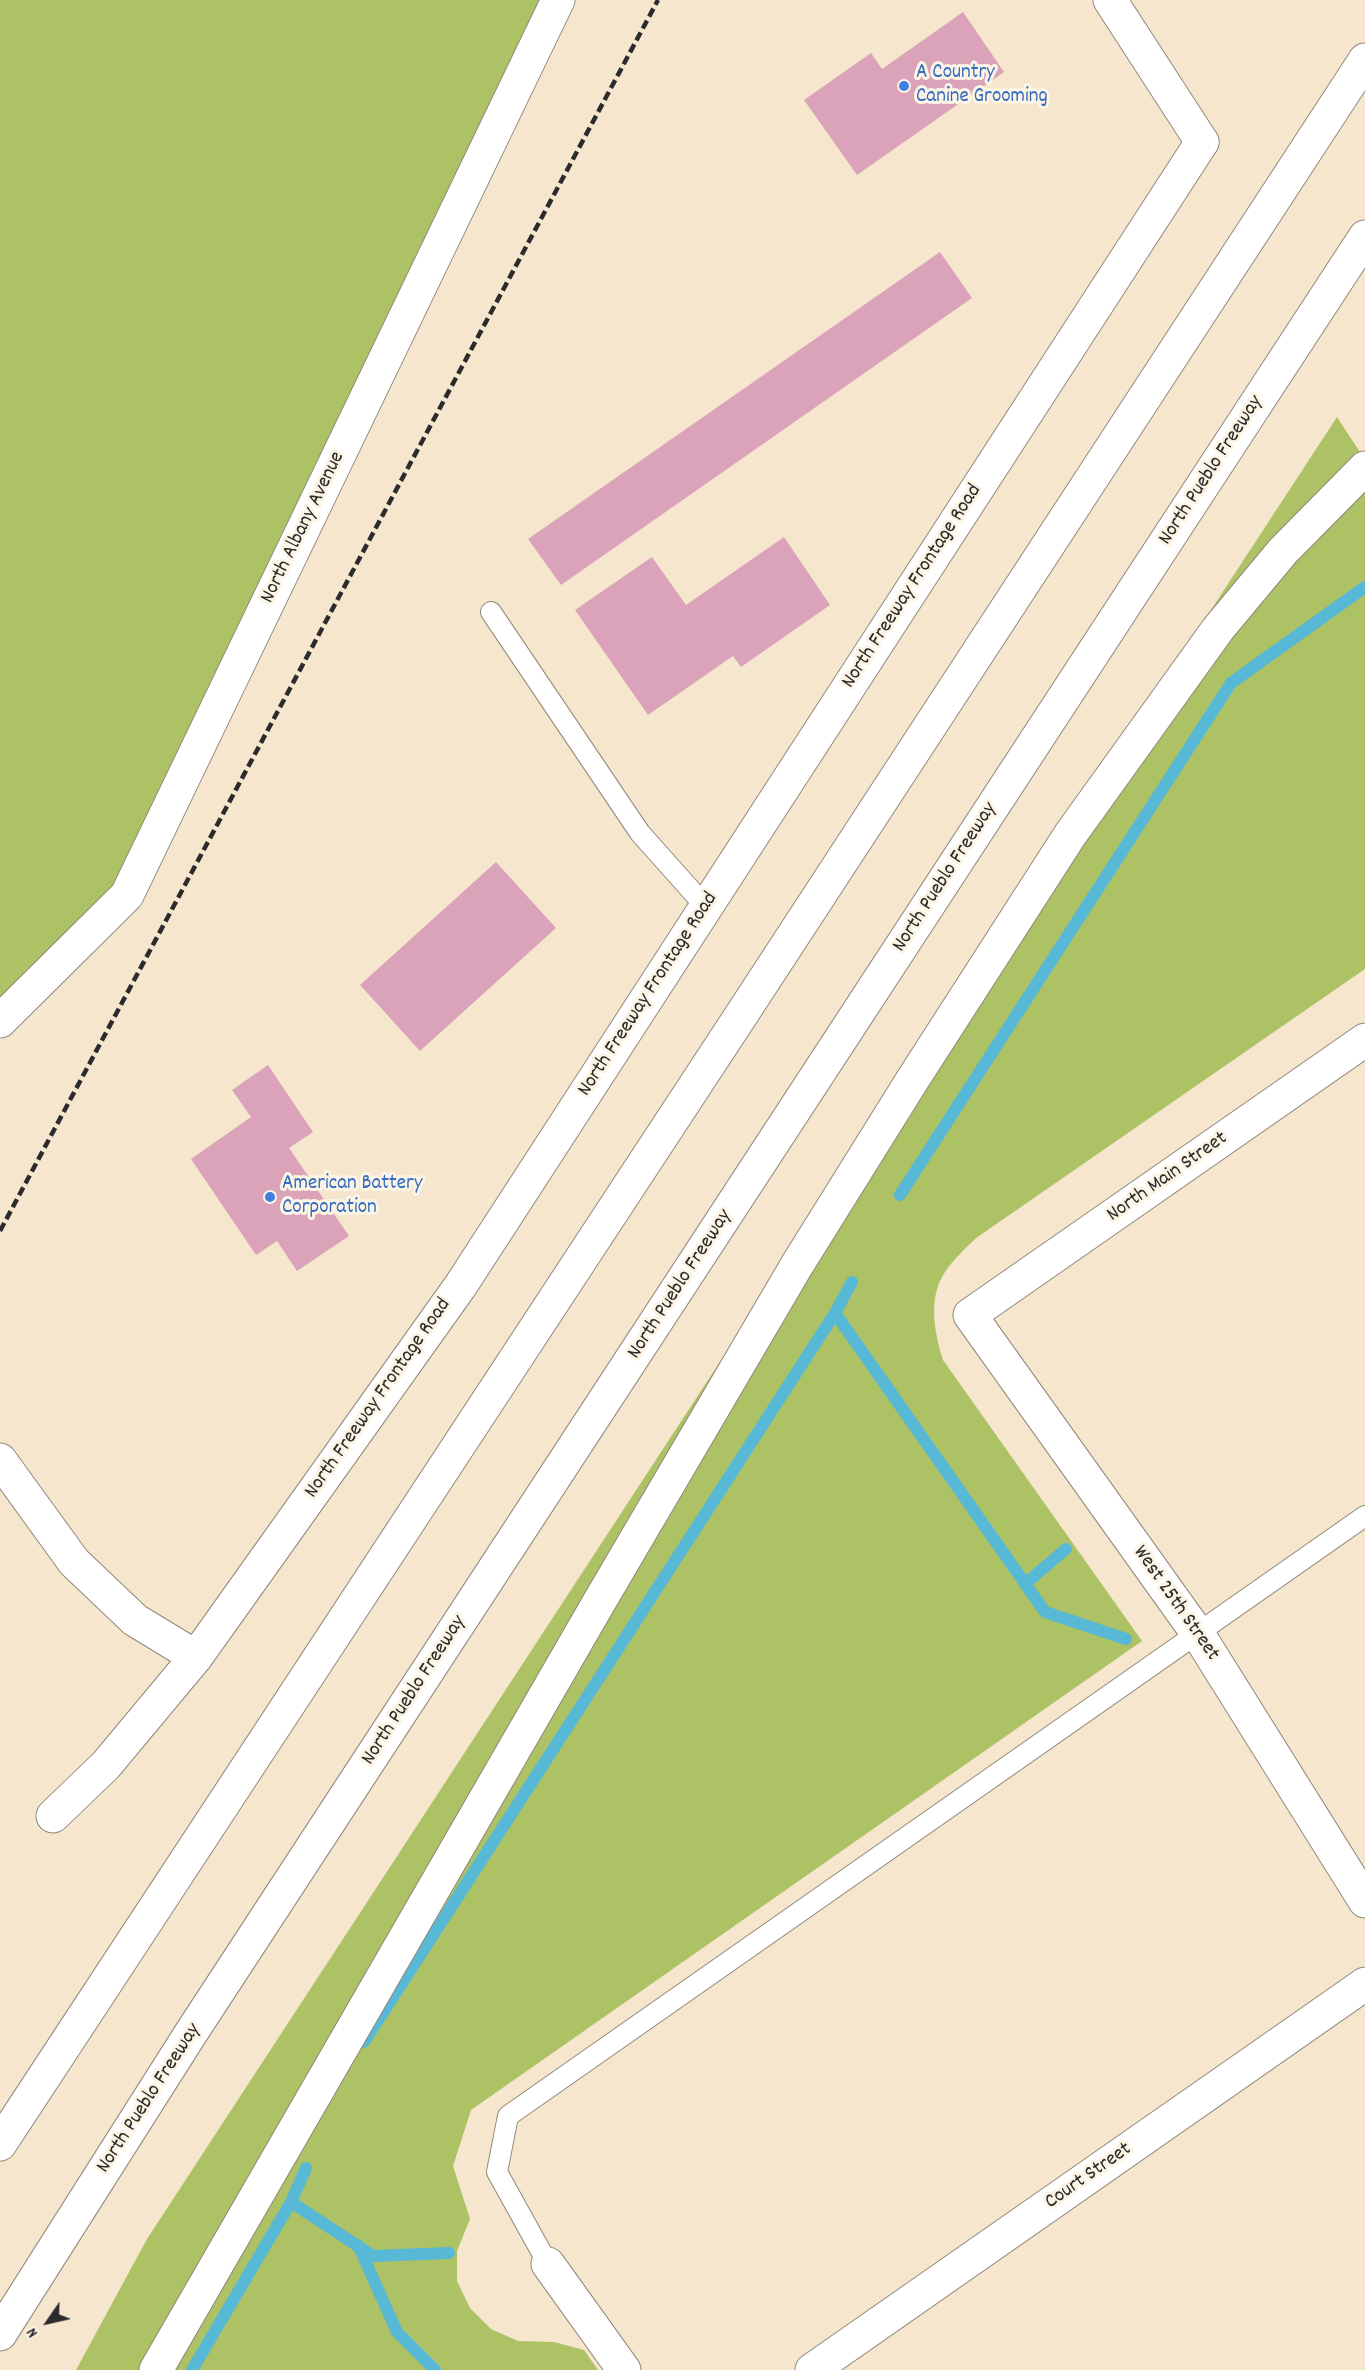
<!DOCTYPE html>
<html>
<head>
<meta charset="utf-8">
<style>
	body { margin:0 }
	#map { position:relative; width:1365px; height:2370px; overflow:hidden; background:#f6e6cd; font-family:Dekko,sans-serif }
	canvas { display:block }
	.north { position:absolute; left:18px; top:2292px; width:60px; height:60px; -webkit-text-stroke:4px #fcf5e5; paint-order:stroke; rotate:236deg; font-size:16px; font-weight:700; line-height:24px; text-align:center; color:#2b2b2b }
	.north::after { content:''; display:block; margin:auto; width:21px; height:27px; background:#2b2b2b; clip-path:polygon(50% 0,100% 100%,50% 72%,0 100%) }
</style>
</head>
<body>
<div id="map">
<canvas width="1365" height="2370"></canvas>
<div class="north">N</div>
</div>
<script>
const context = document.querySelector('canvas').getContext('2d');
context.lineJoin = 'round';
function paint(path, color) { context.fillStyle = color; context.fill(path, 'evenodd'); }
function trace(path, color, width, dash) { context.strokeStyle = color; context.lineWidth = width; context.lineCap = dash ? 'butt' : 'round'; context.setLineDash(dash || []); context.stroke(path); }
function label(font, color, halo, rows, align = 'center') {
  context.font = font + ' Dekko,sans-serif'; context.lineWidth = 6; context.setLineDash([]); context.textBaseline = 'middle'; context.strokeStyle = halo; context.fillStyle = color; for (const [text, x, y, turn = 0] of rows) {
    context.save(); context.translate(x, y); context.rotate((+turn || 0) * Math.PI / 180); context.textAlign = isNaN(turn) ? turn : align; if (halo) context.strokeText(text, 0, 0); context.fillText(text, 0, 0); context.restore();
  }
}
paint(new Path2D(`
	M0,0H558L127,895L0,1021Z
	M1337,417L1365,460V969L976,1238C966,1248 955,1258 947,1269C927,1296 934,1331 943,1360L1142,1641L471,2110L453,2166L470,2219L457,2251V2281L470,2308L491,2329L518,2341L554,2342L584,2350L598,2370H76L147,2239Z`), '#adc165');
trace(new Path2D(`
	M900,1195L1231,683L1365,587
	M835,1313L1045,1612L1126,1639
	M1025,1584L1066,1549
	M364,2042L835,1313L852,1282
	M291,2202L373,2256L449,2253
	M358,2245L397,2332L435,2370
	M192,2370L291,2202L306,2168`), '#57b9d5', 12);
paint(new Path2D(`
	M963,12L1004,72L857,175L804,100L871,53L882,69Z
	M940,252L972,298L561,585L528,539Z
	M784,537L830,605L741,667L733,656L648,715L575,610L652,557L686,605Z
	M496,862L556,928L420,1051L360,985Z
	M268,1065L313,1132L289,1148L349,1236L297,1271L277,1241L256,1255L191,1159L251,1117L232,1090Z`), '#daa3ba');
const service = new Path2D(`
	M491,612L640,833L706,907
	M548,2264L497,2172L508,2116L1365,1516`);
const minor = new Path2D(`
	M1110,0L1202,142
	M0,1021L127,895L558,0
	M1365,1040L970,1315L1198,1634L1365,1901
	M53,1816L106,1765L196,1657
	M548,2264L624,2370
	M812,2370L1365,1984`);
const tertiary = new Path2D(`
	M0,1460L74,1562L135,1620L196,1657L461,1285L1202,142`);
const motorway = new Path2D(`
	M0,2144L740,1017L1365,60
	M0,2334L191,2033L1365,237
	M156,2370L598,1604L797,1265L913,1079L1070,835L1218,629L1283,551L1365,468`);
trace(service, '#90887c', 22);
trace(minor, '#90887c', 35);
trace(tertiary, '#90887c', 35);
trace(motorway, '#90887c', 35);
trace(service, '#fff', 20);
trace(minor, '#fff', 33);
trace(tertiary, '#fff', 33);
trace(motorway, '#fff', 33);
trace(new Path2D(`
	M0,1231L658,0`), '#2b2b2b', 4.5, [9, 4.5]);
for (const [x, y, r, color] of [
	[904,86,6,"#3f7fe0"],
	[270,1197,6,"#3f7fe0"]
]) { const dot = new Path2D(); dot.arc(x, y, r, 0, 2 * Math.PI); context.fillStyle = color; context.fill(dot); trace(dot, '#fcf5e5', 2); }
label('21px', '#366cbe', '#fcf5e5', [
	["A Country",916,74],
	["Canine Grooming",916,98],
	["American Battery",282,1185],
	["Corporation",282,1209]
], 'left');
label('21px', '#2b2b2b', '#fcf5e5', [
	["North Pueblo Freeway",1212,471,-57],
	["North Albany Avenue",304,528,-64],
	["North Freeway Frontage Road",913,587,-57],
	["North Pueblo Freeway",946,878,-57],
	["North Freeway Frontage Road",649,995,-57],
	["North Main Street",1168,1178,-35],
	["North Pueblo Freeway",681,1285,-57],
	["North Freeway Frontage Road",379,1399,-55],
	["West 25th Street",1175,1604,55],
	["North Pueblo Freeway",415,1691,-57],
	["North Pueblo Freeway",150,2099,-57],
	["Court Street",1089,2177,-35]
]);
</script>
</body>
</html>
